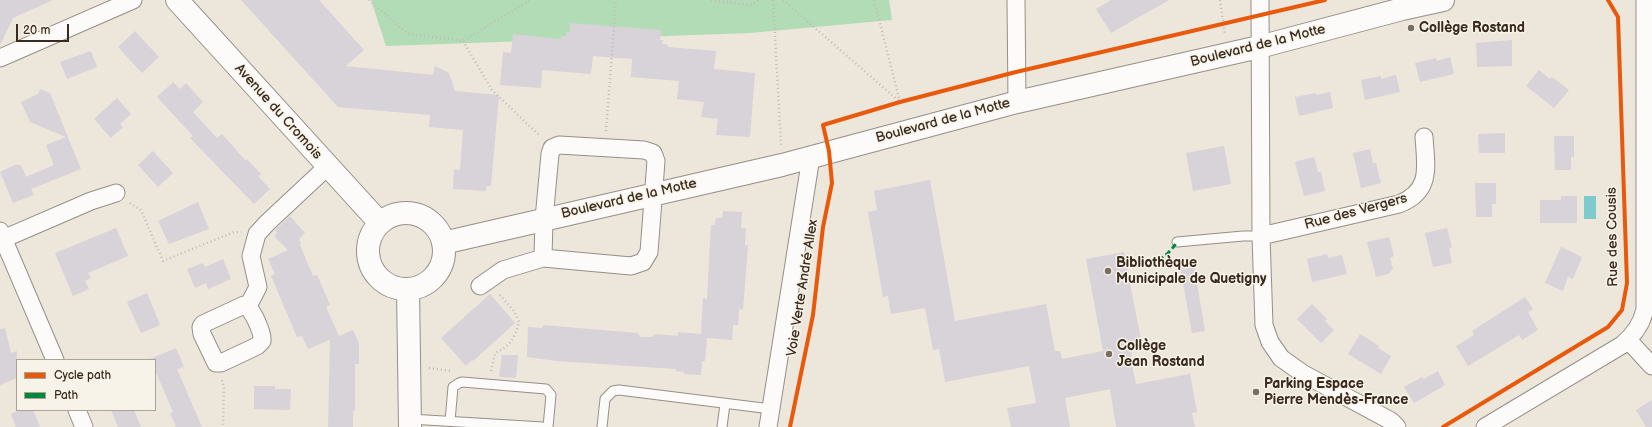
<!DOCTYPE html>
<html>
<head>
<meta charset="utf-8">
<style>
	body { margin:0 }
	#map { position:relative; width:1652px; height:427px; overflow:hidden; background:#ece6db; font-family:"Balsamiq Sans",sans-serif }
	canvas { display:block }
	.legend { position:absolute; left:16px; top:359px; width:140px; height:52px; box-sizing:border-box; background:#f7f3e8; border:1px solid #aca397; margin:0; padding:5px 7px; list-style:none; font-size:12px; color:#3b2a1e }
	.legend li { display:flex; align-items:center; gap:8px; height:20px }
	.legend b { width:20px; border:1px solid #aca397 }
	.scale { position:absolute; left:16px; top:24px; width:53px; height:18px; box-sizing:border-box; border:2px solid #3b2a1e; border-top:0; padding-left:5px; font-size:12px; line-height:14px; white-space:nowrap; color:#3b2a1e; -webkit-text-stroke:3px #f7f3e8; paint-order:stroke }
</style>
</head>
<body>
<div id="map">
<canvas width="1652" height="427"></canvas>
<ul class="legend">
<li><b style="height:5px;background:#e8590c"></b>Cycle path</li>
<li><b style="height:5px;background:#00873e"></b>Path</li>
</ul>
<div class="scale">20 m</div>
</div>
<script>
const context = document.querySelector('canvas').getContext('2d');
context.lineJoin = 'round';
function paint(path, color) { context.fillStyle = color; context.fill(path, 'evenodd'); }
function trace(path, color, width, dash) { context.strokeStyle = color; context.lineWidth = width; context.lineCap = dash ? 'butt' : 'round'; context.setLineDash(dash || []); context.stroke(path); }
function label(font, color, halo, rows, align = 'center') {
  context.font = font + ' "Balsamiq Sans",sans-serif'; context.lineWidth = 3; context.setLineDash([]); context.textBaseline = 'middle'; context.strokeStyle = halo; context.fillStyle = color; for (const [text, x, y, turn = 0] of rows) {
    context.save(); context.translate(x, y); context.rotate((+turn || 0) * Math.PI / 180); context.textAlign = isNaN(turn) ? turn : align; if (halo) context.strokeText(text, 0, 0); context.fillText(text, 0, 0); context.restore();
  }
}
paint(new Path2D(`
	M371,0H889L892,20L750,33L386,46Z`), '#b2dcb5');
paint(new Path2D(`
	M1584,196H1596V219H1584Z`), '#7fcacd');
paint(new Path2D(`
	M0,0H53L13,18L0,45Z
	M241,0H319L364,50L346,66L433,75L435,66L449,73L455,91L499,95L491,186H486V191L453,189L454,169L460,170L463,130L429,127L430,115L338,107Z
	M1111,0H1169L1111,33L1096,9Z
	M570,23L661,30L660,40H663L662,44H667L668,47L716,51L714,69L755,73L750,137L716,135L718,119L701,117L704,102L677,99L679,81L631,77L632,59L593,56L591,74L542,70L541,88L500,85L503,52L511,53L513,34L561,39V35L566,36V32H570Z
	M135,31L159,57L142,73L118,47Z
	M1512,40V66L1477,67L1476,43Z
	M91,51L97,67L67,79L60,62Z
	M1450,57L1454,74L1420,82L1415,63L1436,58L1437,61Z
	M1539,70L1550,79L1552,77L1569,90L1554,108L1526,86Z
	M1396,75L1400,92L1365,100L1361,80L1381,76V79Z
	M173,82L180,89L186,83L203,102L193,112L217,138L222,134L246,161L247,159L261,174L258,176L270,189L254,204L190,138L193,136L157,97Z
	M40,89L50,93L81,169L31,189L34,195L13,203L0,172L15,165H21L26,177L54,165L46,145L66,137L30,122L21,102L38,94Z
	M1330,92L1333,108L1299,116L1295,97L1316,93V95Z
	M117,98L131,114L120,124L123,127L111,138L94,119Z
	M1505,133V153H1479L1478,134Z
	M1554,136H1574V157H1571V170H1555Z
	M1224,146L1231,184L1193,191L1186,153Z
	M1370,149L1373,163H1376L1381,183L1361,188L1353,153Z
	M153,151L173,173L158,187L138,165Z
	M1314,157L1318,172H1321L1325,191L1304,196L1295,162Z
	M930,180L955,321L1046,304L1055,351H1060L1062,359L1103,351L1086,259L1124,252L1142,345L1132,347L1131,360L1136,384L1190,374L1197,412L1192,413L1195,427H1116L1110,389L1065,398L1070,427H1011L1007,408L1036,403L1029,366L945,382L939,349L933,350L925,308L891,314L888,296L883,297L868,212L877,210L874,191Z
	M1475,183H1496V204H1492V217H1476Z
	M1561,196H1577V223H1540V200H1561Z
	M198,202L209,229L169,244L158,221Z
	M723,211L742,212L741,228H746L745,245H748L743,310L739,309L738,325H733L732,340L707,338L705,361H702L701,375L684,374V372L676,371V369L557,361L527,357L528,327L542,328L543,325L637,333L641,337H652L655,334L678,336V332L701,334L703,298L707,299L711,225H715L716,218H722Z
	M290,216L305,233L299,239L301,244L300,245L313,276L317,275L330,305L326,307L339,336L308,349L302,336L297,337L271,276L275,274L268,259L288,250L274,236L277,233L275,230Z
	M116,228L128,256L88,273L91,278L85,281L89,289L73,296L55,253Z
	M1447,228L1452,247L1449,248L1452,263L1433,267L1425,233Z
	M1389,237L1394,256L1390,258L1393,269L1388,274L1376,277L1367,242Z
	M1561,247L1582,257L1573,279L1568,277L1563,291L1545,283Z
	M1327,254L1328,258L1342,255L1347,274L1312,282L1307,259Z
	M223,259L231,279L208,289L206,283L195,288L187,269L203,263L205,267Z
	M1193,259L1205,331L1192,333L1179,261Z
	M147,293L160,325L141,333L127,302Z
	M490,294L515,323L473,361L472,360L466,366L441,338Z
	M1525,297L1533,309L1528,312L1538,330L1522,340L1519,335L1468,366L1456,346L1474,335L1472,331Z
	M1312,304L1327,319L1325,321L1334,330L1321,343L1297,319Z
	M5,328L11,353L17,351V378L0,385V329Z
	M353,330L359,343V364H355V411H353V427H328L330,340Z
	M1360,334L1379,346L1378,348L1391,356L1381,374L1348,354Z
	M176,348L184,367L177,369L202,427H176L170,413L173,412L155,370V360L150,359Z
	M502,355H518L516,378L499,377Z
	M1438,371L1445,385L1414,403L1404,387L1422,377L1424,379Z
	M254,386H275V389H291L290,410L254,409Z
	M1652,400V427H1646L1636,410Z
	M20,410H33L40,427H16L11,414Z
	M111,410H134L141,427H118Z`), '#d8d2d9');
const service = new Path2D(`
	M1177,242L1243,236H1261
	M410,419L543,427
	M450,421L453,387L459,383L462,382L546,389L551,395L548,427
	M602,427L605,399L613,391L619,390L771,409
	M722,427L725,404`);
const minor = new Path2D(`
	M1016,0L1017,102
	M1260,0L1261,236
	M0,58L133,0
	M559,145L644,150L653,153L656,161L649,252L643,262L631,266L543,258L544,219L550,154L552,148Z
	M0,231L55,360
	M3,239L91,201L116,193
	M480,286L503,270L543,258
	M244,305C252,307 263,333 262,341L257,346L221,363H216L202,334L201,327L203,324Z
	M248,306L258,287L251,256L257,234L267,223L328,166
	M1628,340L1652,366
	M77,410L84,427
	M768,427L811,157
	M1397,427L1391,421L1302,373L1281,358L1270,342L1264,325L1261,236L1399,204C1432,191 1426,167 1424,137
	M1485,427L1622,345C1634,335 1642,324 1645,309V0`);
const tertiary = new Path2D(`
	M177,0L380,223
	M368 251a38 38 0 1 1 76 0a38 38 0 1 1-76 0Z
	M443,243L782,165L1017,102L1259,47L1402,9L1443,0
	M408,289L410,427`);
trace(service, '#958f87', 11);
trace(minor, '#958f87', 19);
trace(tertiary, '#958f87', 24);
trace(new Path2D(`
	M369,0L408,34L463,41L530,0
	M711,0L752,5L759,0
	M773,0L781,145
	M783,0L900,102
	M874,0L900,102
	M1220,0L1225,35
	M463,41L492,90L540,136
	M606,131L616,0
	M130,203L141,210L163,261L234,232H241
	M429,368L452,371
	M491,371L495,353C511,345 514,340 519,322L514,311L498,293
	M222,380L224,386L223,427`), '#c0bdba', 2.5, [1, 3]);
trace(service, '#fcfbfa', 9);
trace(minor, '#fcfbfa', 17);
trace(tertiary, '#fcfbfa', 22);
trace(new Path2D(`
	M1132,266C1156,262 1163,262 1177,242`), '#00873e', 3, [6, 3]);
trace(new Path2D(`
	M790,427L813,315L823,227L832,183L829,151L823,125L900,102L1016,72L1325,0
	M1443,427L1608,327L1622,310L1627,283L1618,17L1608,0`), '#e8590c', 4);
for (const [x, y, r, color] of [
	[1411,28,4,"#796c60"],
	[1108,271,4,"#796c60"],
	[1109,354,4,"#796c60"],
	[1256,392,4,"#796c60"]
]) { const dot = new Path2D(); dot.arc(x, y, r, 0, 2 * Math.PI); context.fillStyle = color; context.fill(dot); trace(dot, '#f7f3e8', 1.5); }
label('bold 14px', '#3b2a1e', '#f7f3e8', [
	["Collège Rostand",1419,28],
	["Bibliothèque",1116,263],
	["Municipale de Quetigny",1116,279],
	["Collège",1117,346],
	["Jean Rostand",1117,362],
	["Parking Espace",1264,384],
	["Pierre Mendès-France",1264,400]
], 'left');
label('14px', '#3b2a1e', '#f7f3e8', [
	["Boulevard de la Motte",1258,46,-14],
	["Avenue du Cromois",278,112,48],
	["Boulevard de la Motte",943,121,-15],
	["Boulevard de la Motte",629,199,-13],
	["Rue des Vergers",1356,212,-15],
	["Rue des Cousis",1613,237,-91],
	["Voie Verte André Allex",803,288,-81]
]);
</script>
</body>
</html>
